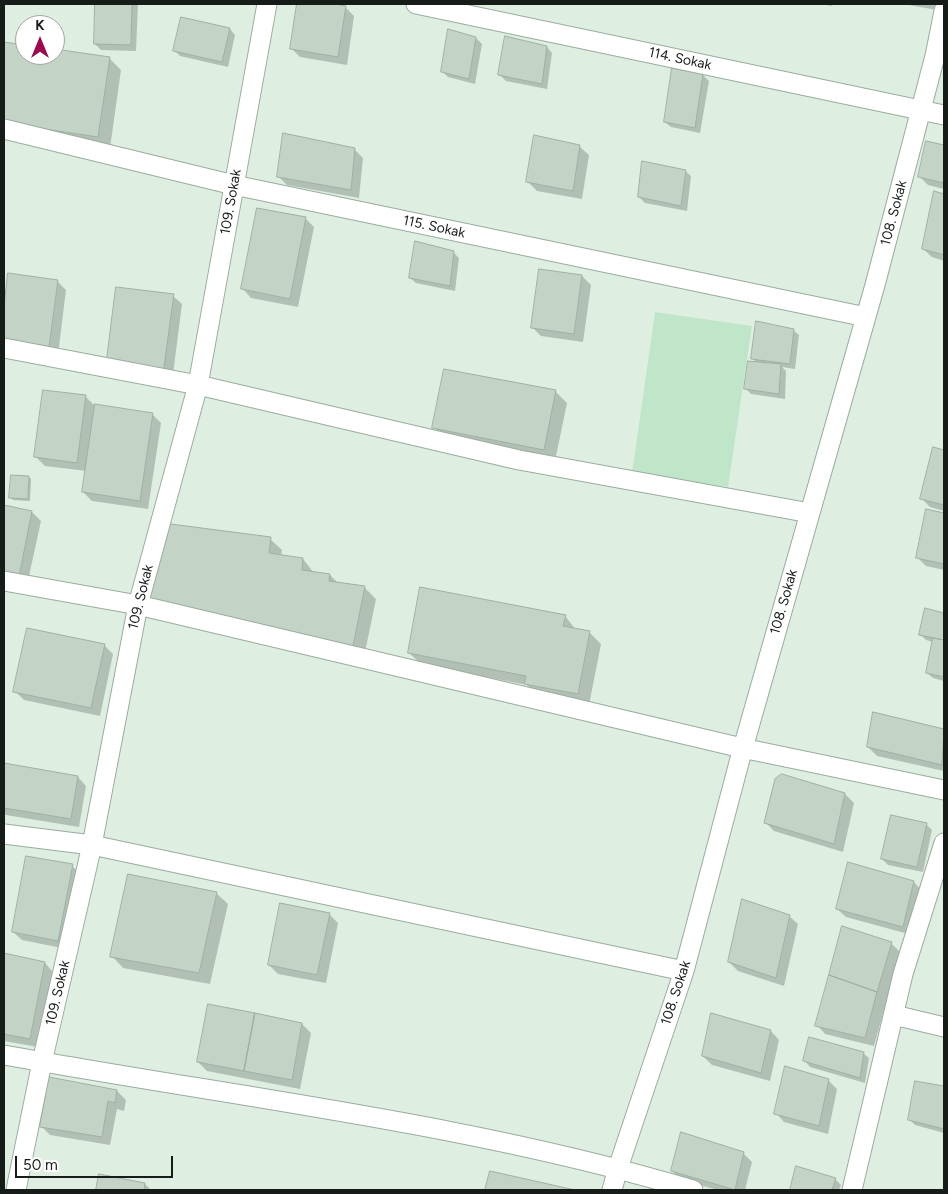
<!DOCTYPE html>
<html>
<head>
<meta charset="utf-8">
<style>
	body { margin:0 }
	#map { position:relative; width:948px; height:1194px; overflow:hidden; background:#deefe2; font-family:Figtree,sans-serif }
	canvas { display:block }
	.frame { position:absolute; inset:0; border:5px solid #161c18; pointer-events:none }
	.north { position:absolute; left:15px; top:15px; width:50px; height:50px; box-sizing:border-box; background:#fff; border:1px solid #a2a4a3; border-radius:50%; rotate:0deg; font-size:14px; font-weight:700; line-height:20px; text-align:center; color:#161c18 }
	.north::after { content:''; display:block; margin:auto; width:18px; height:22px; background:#9f084f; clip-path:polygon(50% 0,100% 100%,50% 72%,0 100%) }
	.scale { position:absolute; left:15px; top:1156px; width:158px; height:22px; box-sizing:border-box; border:2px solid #161c18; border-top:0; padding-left:6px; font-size:15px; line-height:18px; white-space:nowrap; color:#161c18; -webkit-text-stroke:4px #fff; paint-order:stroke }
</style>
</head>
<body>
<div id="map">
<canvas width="948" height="1194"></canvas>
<div class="frame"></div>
<div class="north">K</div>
<div class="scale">50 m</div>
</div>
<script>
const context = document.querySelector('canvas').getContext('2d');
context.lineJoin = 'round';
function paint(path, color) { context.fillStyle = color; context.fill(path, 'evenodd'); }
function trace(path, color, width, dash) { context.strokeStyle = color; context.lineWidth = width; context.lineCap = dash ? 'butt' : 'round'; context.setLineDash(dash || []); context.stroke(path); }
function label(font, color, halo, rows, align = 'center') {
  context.font = font + ' Figtree,sans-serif'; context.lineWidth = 4.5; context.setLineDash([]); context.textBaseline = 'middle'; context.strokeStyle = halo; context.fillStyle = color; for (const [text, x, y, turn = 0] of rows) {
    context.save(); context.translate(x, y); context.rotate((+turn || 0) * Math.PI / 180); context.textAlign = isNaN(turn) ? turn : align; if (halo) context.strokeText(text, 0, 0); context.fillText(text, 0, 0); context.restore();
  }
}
paint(new Path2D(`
	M655,312L752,326L728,487L632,473Z`), '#c0e6c9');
paint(new Path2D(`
	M90,4H138L136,51L101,50L95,44L96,5Z
	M298,4H330L345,7L354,16L347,65L300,57L291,48Z
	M820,4H833L832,6Z
	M903,4H938L937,10Z
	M230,29L235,35L228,67L180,56L175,51Z
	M476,38L482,44L475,84L448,77L442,71Z
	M4,43L25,46V55H55V50L109,58L121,70L110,148L4,132Z
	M547,47L552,53L547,89L506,81L500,75Z
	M703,75L709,81L700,133L671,127L665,122Z
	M535,137L580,147L589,155L582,199L537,191L528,182Z
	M927,142L944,146V189L928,185L919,176Z
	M354,149L363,158L359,198L287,185L278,176Z
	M685,171L691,176L687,211L645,203L639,197Z
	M935,193L944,195V261L932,257L923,249Z
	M305,218L314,227L298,307L251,298L243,289Z
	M453,252L459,258L455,291L416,283L410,278Z
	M9,275L57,281L66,290L58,355L4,343V316Z
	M582,276L591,285L583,342L541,336L532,327Z
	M173,296L182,304L172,382L116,375Z
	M793,330L799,335L795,369L782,367L786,371L785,399L751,394L745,388L757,363L752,358Z
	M555,391L567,403L555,461L445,439L434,427Z
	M85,396L96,407L152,414L161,423L148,509L92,501L83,492L87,471L45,466L36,457Z
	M934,449L944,451V511L930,507L922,499Z
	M29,477L31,479L30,501L13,500L11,497Z
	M4,506L32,512L41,521L27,585L4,580Z
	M927,510L944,514V570L926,566L917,557Z
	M270,539L282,550L281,556L303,559L314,573L330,575L338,583L364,587L376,599L364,657L161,612Z
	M926,610L944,614V681L933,678L927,673L933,642L926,640L920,634Z
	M565,616L576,630L589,632L601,644L589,705L537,695L527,685L421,664L409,653Z
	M104,645L113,654L100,716L24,700L15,691Z
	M874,714L944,730V771L877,756L868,747Z
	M4,765L78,777L86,786L79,827L6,815L4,813Z
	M783,775L845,794L854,803L843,852L774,831L765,822Z
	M926,824L932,830L923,872L888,865L882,859Z
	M72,866L81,874L67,949L22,940L13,932Z
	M914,882L922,891L912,935L846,917L837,909Z
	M216,893L228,904L210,984L123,968L112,956Z
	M329,914L338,923L326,983L278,974L269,965Z
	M789,916L798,924L784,986L738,971L729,962Z
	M891,943L900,952L874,1046L825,1034L817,1025Z
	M4,955L45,963L53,972L38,1047L4,1041Z
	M302,1024L311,1033L300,1089L207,1071L198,1062Z
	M771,1031L779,1040L770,1081L712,1065L703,1056Z
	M863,1053L869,1058L865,1083L810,1067L805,1061Z
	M828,1080L837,1089L828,1134L784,1122L776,1113Z
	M916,1083L944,1088V1133L915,1125L909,1119Z
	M117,1091L126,1100L124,1111L117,1109L110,1145L50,1135L41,1126Z
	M743,1153L752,1162L745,1190H718L681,1180L672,1171Z
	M797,1168L835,1179L841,1185L839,1190H791Z
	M490,1173L569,1190H486Z
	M100,1175L145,1184L151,1190H97Z`), '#0003');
const building = new Path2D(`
	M95,4H132L131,45L94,44Z
	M297,4H336L346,6L338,57L290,49Z
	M181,17L230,28L222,62L173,51Z
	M448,29L476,37L469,79L441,72Z
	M505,36L547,46L542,84L498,75Z
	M4,42L25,45V55H55V49L110,57L98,137L4,123Z
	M672,68L703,74L695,128L664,122Z
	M283,133L355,148L351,190L277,177Z
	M534,135L580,145L573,191L526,182Z
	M926,141L944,145V183L918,177Z
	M642,161L686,170L681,206L638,197Z
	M934,191L944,194V255L922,249Z
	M257,208L306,217L290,299L241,289Z
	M415,241L454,251L450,286L409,278Z
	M539,269L582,275L574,334L531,328Z
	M8,273L58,280L49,347L4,341V307Z
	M116,287L174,294L163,374L106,367Z
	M756,321L794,329L790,364L751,359Z
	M748,361L781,364L779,394L744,389Z
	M444,369L556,390L544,450L432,428Z
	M43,390L86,395L77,463L34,457Z
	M95,404L153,413L140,501L82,492Z
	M933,447L944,450V505L920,499Z
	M11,475L29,476L28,499L9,498Z
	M4,505L32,511L19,577L4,574Z
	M926,509L944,513V564L916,558Z
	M163,523L271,537L269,553L303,558L302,570L330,574L329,581L365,586L353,646L148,601Z
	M420,587L566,615L563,626L590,631L578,694L524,684L526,676L408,653Z
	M925,608L944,613V640L919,635Z
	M27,628L105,644L91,708L13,692Z
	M933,638L944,640V677L926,673Z
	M873,712L944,729L942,765L867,747Z
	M4,763L78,776L71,819L4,808Z
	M782,774L845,793L834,844L764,823L775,779Z
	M891,815L927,823L917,867L881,859Z
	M26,856L73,864L58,941L12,932Z
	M848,862L914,881L903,927L836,909Z
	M128,874L217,892L199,973L110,957Z
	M742,899L790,915L776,978L728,962Z
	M280,903L330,913L317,975L268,965Z
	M842,926L892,942L877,992L829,975Z
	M4,953L45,962L30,1039L4,1034Z
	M829,975L877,992L865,1038L815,1026Z
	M208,1004L255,1013L244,1071L197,1062Z
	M255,1013L302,1023L292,1080L244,1071Z
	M711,1013L771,1030L761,1073L702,1056Z
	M809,1037L864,1052L860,1078L803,1061Z
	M785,1066L829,1079L819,1126L774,1114Z
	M49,1077L117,1090L115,1103L108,1101L102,1137L40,1127Z
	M915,1081L944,1086V1129L908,1120Z
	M681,1132L744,1152L735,1190L671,1171Z
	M796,1166L836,1178L832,1190H790Z
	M490,1171L575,1190H485Z
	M99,1174L145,1183L144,1190H96Z`);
paint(building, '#c3d4c7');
trace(building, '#9fb0a3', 1);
const minor = new Path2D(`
	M416,4L944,115
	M4,129L234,185L866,317
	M4,348L198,385L519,460L810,513
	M4,581L138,605L742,748L944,790
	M4,834L92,845L684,971
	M894,1015L944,1027
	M4,1055C234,1097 468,1123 693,1190
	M16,1190L42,1062L92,845L138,605L198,385L267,4
	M612,1190L618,1168L684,971L741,755L875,285L935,56L944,11
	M852,1190L903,974L944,843`);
trace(minor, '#9bac9f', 21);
trace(minor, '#fff', 19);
label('14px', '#161c18', '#fff', [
	["114. Sokak",680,59,12],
	["109. Sokak",231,202,-80],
	["108. Sokak",894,213,-75],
	["115. Sokak",434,227,12],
	["109. Sokak",141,597,-76],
	["108. Sokak",784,602,-74],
	["109. Sokak",58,993,-77],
	["108. Sokak",676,993,-72]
]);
</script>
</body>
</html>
